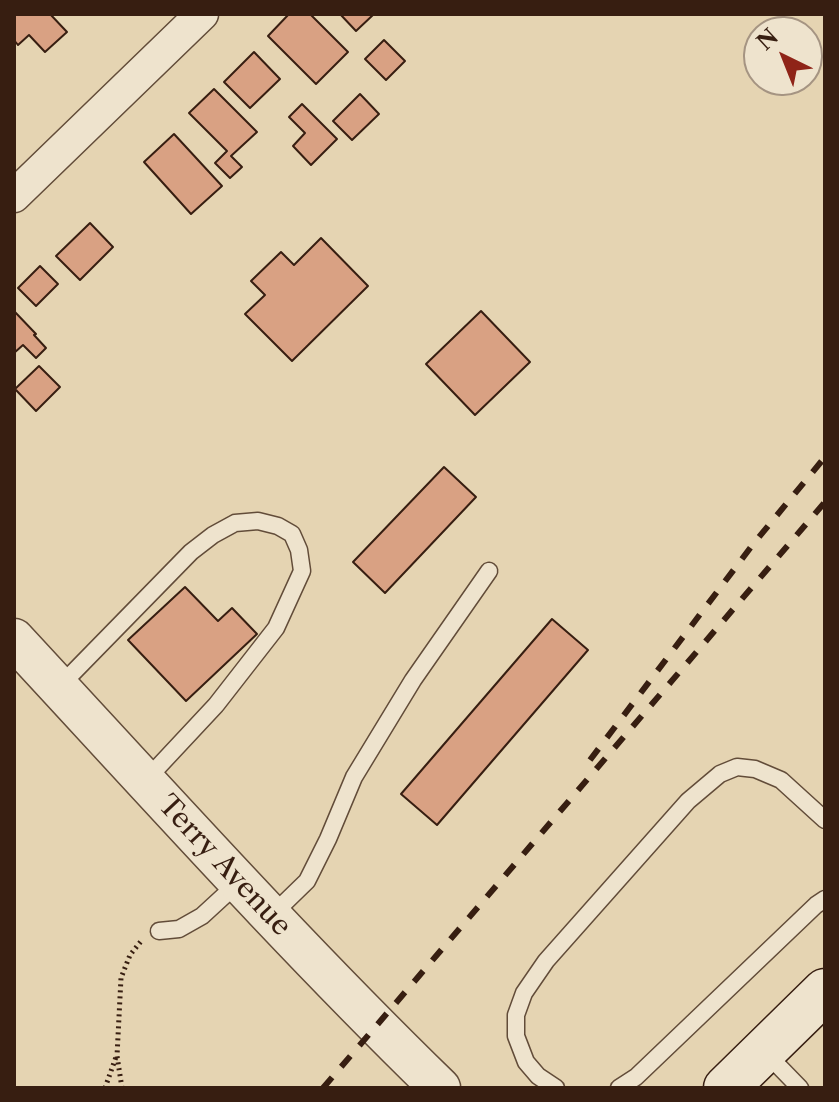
<!DOCTYPE html>
<html>
<head>
<meta charset="utf-8">
<style>
	body { margin:0 }
	#map { position:relative; width:839px; height:1102px; overflow:hidden; background:#e5d4b2; font-family:"Libre Caslon Text",serif }
	canvas { display:block }
	.frame { position:absolute; inset:0; border:16px solid #371e11; pointer-events:none }
	.north { position:absolute; left:743px; top:16px; width:80px; height:80px; box-sizing:border-box; background:#eee3cd; border:2px solid #a59482; border-radius:50%; rotate:317deg; font-size:22px; font-weight:700; line-height:32px; text-align:center; color:#371e11 }
	.north::after { content:''; display:block; margin:auto; width:28px; height:36px; background:#8f2418; clip-path:polygon(50% 0,100% 100%,50% 72%,0 100%) }
</style>
</head>
<body>
<div id="map">
<canvas width="839" height="1102"></canvas>
<div class="frame"></div>
<div class="north">N</div>
</div>
<script>
const context = document.querySelector('canvas').getContext('2d');
context.lineJoin = 'round';
function paint(path, color) { context.fillStyle = color; context.fill(path, 'evenodd'); }
function trace(path, color, width, dash) { context.strokeStyle = color; context.lineWidth = width; context.lineCap = dash ? 'butt' : 'round'; context.setLineDash(dash || []); context.stroke(path); }
function label(font, color, halo, rows, align = 'center') {
  context.font = font + ' "Libre Caslon Text",serif'; context.lineWidth = 6; context.setLineDash([]); context.textBaseline = 'middle'; context.strokeStyle = halo; context.fillStyle = color; for (const [text, x, y, turn = 0] of rows) {
    context.save(); context.translate(x, y); context.rotate((+turn || 0) * Math.PI / 180); context.textAlign = isNaN(turn) ? turn : align; if (halo) context.strokeText(text, 0, 0); context.fillText(text, 0, 0); context.restore();
  }
}
const building = new Path2D(`
	M14,14H50L67,32L45,52L29,35L18,45L14,40Z
	M289,14H310L348,52L316,84L268,36Z
	M340,14H374L356,31Z
	M384,40L405,61L386,80L365,59Z
	M254,52L280,79L250,108L224,82Z
	M214,89L257,132L231,156L242,167L230,178L215,163L227,151L189,113Z
	M360,94L379,114L352,140L333,121Z
	M302,104L337,139L311,165L293,146L305,133L289,117Z
	M174,134L222,186L191,214L144,162Z
	M90,223L113,247L80,280L56,256Z
	M321,238L368,286L292,361L245,314L265,295L251,281L281,252L294,265Z
	M40,266L58,284L36,306L18,288Z
	M14,311L36,334L34,335L46,348L36,358L23,345L14,353Z
	M481,311L530,362L475,415L426,364Z
	M39,366L60,387L36,411L15,389Z
	M444,467L476,497L385,593L353,562Z
	M185,587L218,621L232,608L257,634L186,701L128,640Z
	M552,619L588,650L437,825L401,794Z`);
paint(building, '#d9a183');
trace(building, '#371e11', 2);
const service = new Path2D(`
	M59,687L191,552L213,535L235,523L258,521L278,526L292,534L299,550L302,571L276,628L216,705L145,781
	M271,916L307,881L328,839L354,777L413,680L489,571
	M159,931L179,929L202,916L239,882
	M765,1052L800,1088
	M556,1088L538,1076L526,1062L516,1036V1015L524,993L546,961L688,801L720,774L737,767L755,769L781,780L825,820
	M619,1088L636,1077L816,905L825,899`);
const minor = new Path2D(`
	M14,196L202,14`);
const tertiary = new Path2D(`
	M14,639C154,790 292,944 440,1088`);
const secondary = new Path2D(`
	M726,1088L825,991`);
trace(service, '#624c39', 19);
trace(minor, '#624c39', 35);
trace(tertiary, '#624c39', 43);
trace(secondary, '#371e11', 47);
trace(new Path2D(`
	M105,1088L116,1057
	M122,1088L117,1056L121,978L130,955L142,940`), '#371e11', 5, [2, 4]);
trace(service, '#eee3cd', 16);
trace(minor, '#eee3cd', 32);
trace(tertiary, '#eee3cd', 40);
trace(secondary, '#eee3cd', 44);
trace(new Path2D(`
	M590,760L754,543L825,457
	M323,1088L825,502`), '#371e11', 6, [14, 14]);
label('28px', '#371e11', '#eee3cd', [
	["Terry Avenue",224,866,47]
]);
</script>
</body>
</html>
